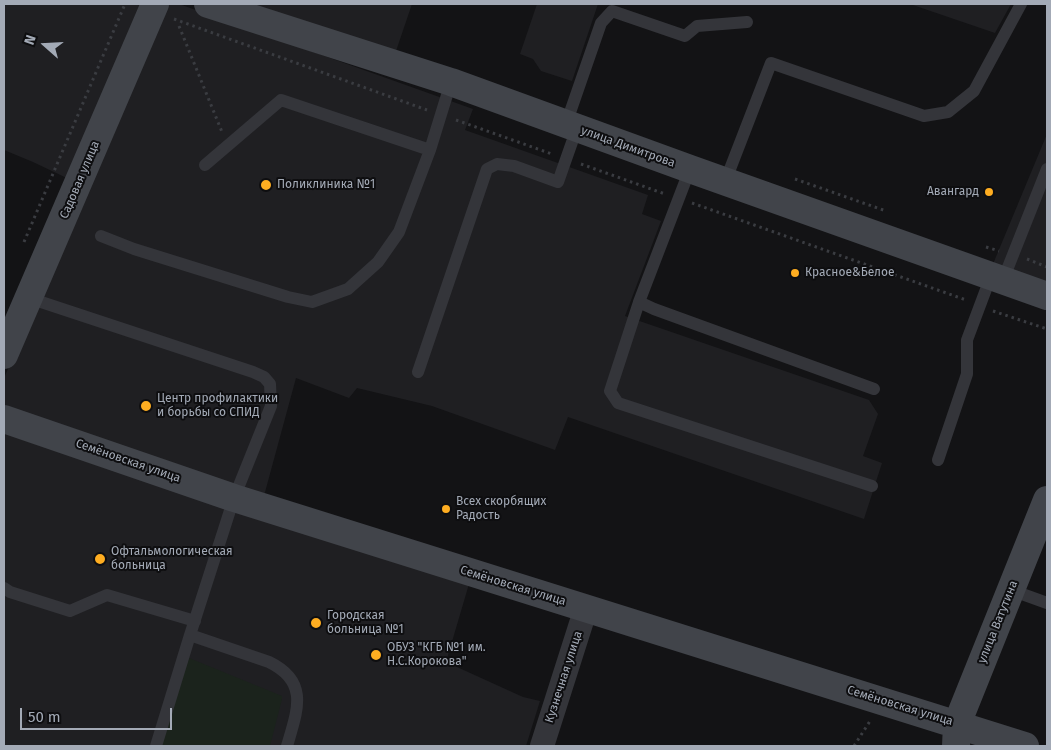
<!DOCTYPE html>
<html>
<head>
<meta charset="utf-8">
<style>
	body { margin:0 }
	#map { position:relative; width:1051px; height:750px; overflow:hidden; background:#131315; font-family:"Fira Sans",sans-serif }
	canvas { display:block }
	.frame { position:absolute; inset:0; border:5px solid #a3aab6; pointer-events:none }
	.north { position:absolute; left:20px; top:20px; width:50px; height:50px; -webkit-text-stroke:4px #0e0e10; paint-order:stroke; rotate:289deg; font-size:14px; font-weight:700; line-height:20px; text-align:center; color:#a3aab6 }
	.north::after { content:''; display:block; margin:auto; width:18px; height:22px; background:#a3aab6; clip-path:polygon(50% 0,100% 100%,50% 72%,0 100%) }
	.scale { position:absolute; left:20px; top:708px; width:152px; height:22px; box-sizing:border-box; border:2px solid #a3aab6; border-top:0; padding-left:6px; font-size:15px; line-height:18px; white-space:nowrap; color:#a3aab6; -webkit-text-stroke:4px #0e0e10; paint-order:stroke }
</style>
</head>
<body>
<div id="map">
<canvas width="1051" height="750"></canvas>
<div class="frame"></div>
<div class="north">N</div>
<div class="scale">50 m</div>
</div>
<script>
const context = document.querySelector('canvas').getContext('2d');
context.lineJoin = 'round';
function paint(path, color) { context.fillStyle = color; context.fill(path, 'evenodd'); }
function trace(path, color, width, dash) { context.strokeStyle = color; context.lineWidth = width; context.lineCap = dash ? 'butt' : 'round'; context.setLineDash(dash || []); context.stroke(path); }
function label(font, color, halo, rows, align = 'center') {
  context.font = font + ' "Fira Sans",sans-serif'; context.lineWidth = 4; context.setLineDash([]); context.textBaseline = 'middle'; context.strokeStyle = halo; context.fillStyle = color; for (const [text, x, y, turn = 0] of rows) {
    context.save(); context.translate(x, y); context.rotate((+turn || 0) * Math.PI / 180); context.textAlign = isNaN(turn) ? turn : align; if (halo) context.strokeText(text, 0, 0); context.fillText(text, 0, 0); context.restore();
  }
}
paint(new Path2D(`
	M4,4H149L73,181L33,162L4,150Z
	M166,4H179L473,109L465,130L648,195L642,214L661,221L625,316L869,400L878,414L863,456L882,463L864,519L568,417L555,450L432,406L357,388L349,398L296,378L258,518L469,584L446,662L523,697L540,701L526,746H4V378Z
	M247,4H412L395,54Z
	M537,4H598L572,81L541,71L533,59L520,54Z
	M910,4H1011L995,33Z
	M1047,134V283L993,264Z`), '#1f1f22');
paint(new Path2D(`
	M189,658L282,696V699L270,746H161Z`), '#1b231c');
trace(new Path2D(`
	M174,19L427,110
	M179,26L222,132
	M456,120L552,154
	M581,164L665,194
	M795,179L886,211
	M692,203L966,300
	M24,242L125,4
	M986,247L999,251
	M1027,259L1047,267
	M993,311L1047,329
	M854,746L870,721`), '#3a3c41', 3, [2.5, 4]);
trace(new Path2D(`
	M566,124L601,23L612,11L685,36L697,26L747,22
	M205,165L281,100L430,150
	M690,169L639,302L654,309L874,389
	M725,182L771,63L924,116L948,112L974,91L1021,4
	M101,236L134,249L288,297L312,302L348,289L378,262L399,232L430,150L451,82
	M1003,280L1047,169
	M29,298L253,372L264,377L270,384L271,406L234,498L190,635L269,662C310,682 297,711 287,746
	M639,302L610,391L618,403L872,486
	M418,372L487,169L497,164L514,166L558,182L577,128
	M938,460L967,374V340L991,276
	M4,588L10,592L70,611L107,595L195,621
	M1011,590L1047,603
	M156,746L190,635`), '#34353a', 12);
trace(new Path2D(`
	M542,746L586,608`), '#34353a', 24);
trace(new Path2D(`
	M208,4L451,82L690,169L1047,296
	M4,355L155,4
	M4,419L234,498L1025,746
	M956,746L957,724L1047,500`), '#41444a', 28);
for (const [x, y, r, color] of [
	[266,185,6,"#fead21"],
	[989,192,5,"#fead21"],
	[795,273,5,"#fead21"],
	[146,406,6,"#fead21"],
	[446,509,5,"#fead21"],
	[100,559,6,"#fead21"],
	[316,623,6,"#fead21"],
	[376,655,6,"#fead21"]
]) { const dot = new Path2D(); dot.arc(x, y, r, 0, 2 * Math.PI); context.fillStyle = color; context.fill(dot); trace(dot, '#0e0e10', 2); }
label('12px', '#a3aab6', '#0e0e10', [
	["улица Димитрова",628,147,20],
	["Садовая улица",80,180,-67],
	["Семёновская улица",128,461,19],
	["Семёновская улица",513,586,17],
	["улица Ватутина",998,622,-68],
	["Кузнечная улица",564,677,-72],
	["Семёновская улица",900,706,17]
]);
label('12px', '#a3aab6', '#0e0e10', [
	["Поликлиника №1",277,185],
	["Авангард",979,192,"right"],
	["Красное&Белое",805,273],
	["Центр профилактики",157,399],
	["и борьбы со СПИД",157,413],
	["Всех скорбящих",456,502],
	["Радость",456,516],
	["Офтальмологическая",111,552],
	["больница",111,566],
	["Городская",327,616],
	["больница №1",327,630],
	["ОБУЗ \"КГБ №1 им.",387,648],
	["Н.С.Корокова\"",387,662]
], 'left');
</script>
</body>
</html>
